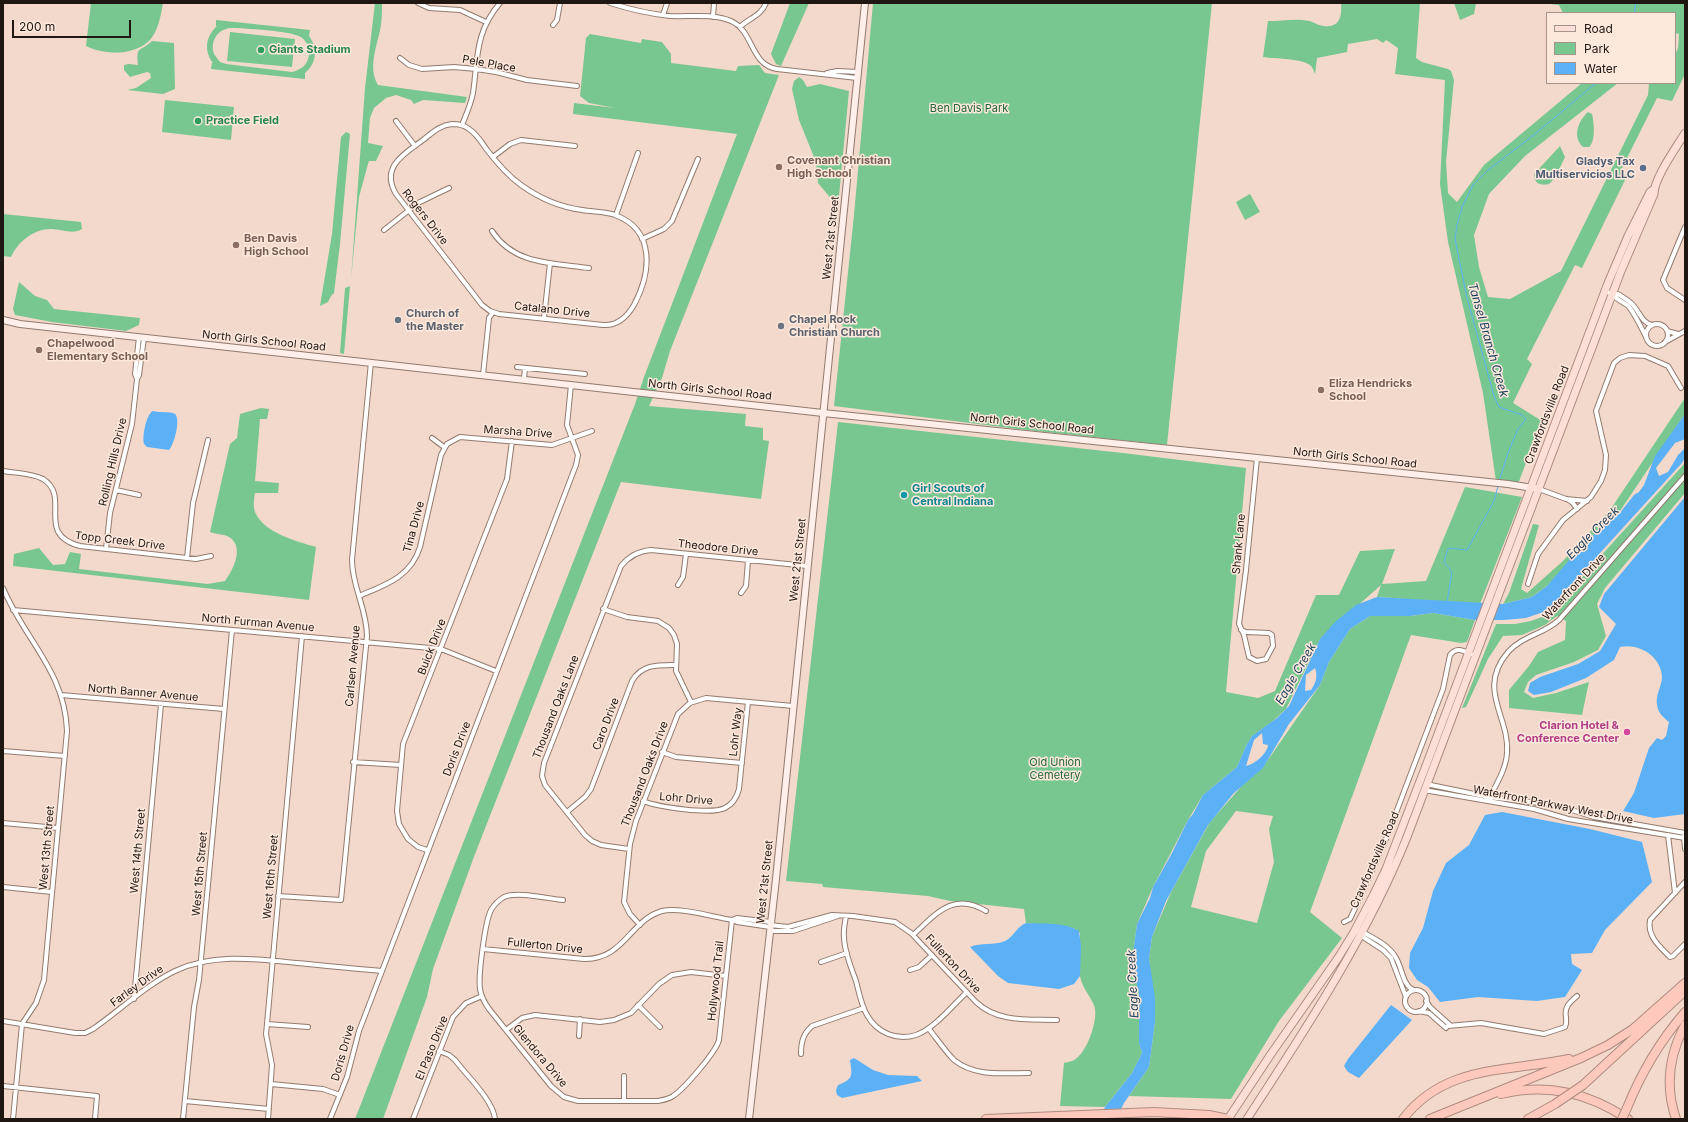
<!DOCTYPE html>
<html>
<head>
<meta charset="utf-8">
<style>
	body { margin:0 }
	#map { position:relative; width:1688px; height:1122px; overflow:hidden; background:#f3d9cb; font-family:Inter,sans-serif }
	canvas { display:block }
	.frame { position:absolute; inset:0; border:4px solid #201712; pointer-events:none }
	.legend { position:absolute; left:1546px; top:12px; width:130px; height:72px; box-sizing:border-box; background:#fde8dc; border:1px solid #a5948b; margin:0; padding:5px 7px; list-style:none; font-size:12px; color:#201712 }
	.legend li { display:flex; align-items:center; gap:8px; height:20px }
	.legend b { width:20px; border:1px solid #a5948b }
	.scale { position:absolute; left:12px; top:20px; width:119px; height:18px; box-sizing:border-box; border:2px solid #201712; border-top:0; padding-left:5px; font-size:12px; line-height:14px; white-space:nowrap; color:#201712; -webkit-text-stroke:3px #fde8dc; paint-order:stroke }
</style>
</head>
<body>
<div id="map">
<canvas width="1688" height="1122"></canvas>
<div class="frame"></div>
<ul class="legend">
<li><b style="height:5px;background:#fddfd7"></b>Road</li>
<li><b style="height:11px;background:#79c790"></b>Park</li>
<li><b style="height:11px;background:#5cb1f6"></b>Water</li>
</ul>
<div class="scale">200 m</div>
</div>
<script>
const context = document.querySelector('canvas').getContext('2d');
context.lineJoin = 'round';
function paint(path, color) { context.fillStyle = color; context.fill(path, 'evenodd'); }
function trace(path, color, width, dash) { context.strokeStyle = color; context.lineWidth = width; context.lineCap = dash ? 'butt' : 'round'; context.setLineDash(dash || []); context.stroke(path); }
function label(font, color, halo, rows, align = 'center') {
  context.font = font + ' Inter,sans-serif'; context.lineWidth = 3; context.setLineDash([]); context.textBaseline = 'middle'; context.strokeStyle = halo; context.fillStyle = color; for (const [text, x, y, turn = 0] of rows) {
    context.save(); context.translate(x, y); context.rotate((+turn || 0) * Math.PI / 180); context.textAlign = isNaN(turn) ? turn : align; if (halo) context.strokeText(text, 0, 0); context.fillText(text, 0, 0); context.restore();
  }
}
paint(new Path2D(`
	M91,3H163C161,15 158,32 149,41C133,56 104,55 86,46Z
	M375,3H382C382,10 382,18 381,25C378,44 367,67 378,85L467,97L465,103L423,100L414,104L411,100L396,95L386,98L374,108L370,118L368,143L383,146L376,161H369L368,164L359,197L351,279L365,88Z
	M790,3H809L781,66L776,64L771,54Z
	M873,3H1212L1167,445L1018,429L834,406L854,215Z
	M1341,3H1420L1416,58L1422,62L1448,69L1451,71L1454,80L1446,162L1448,193L1457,202L1484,165L1582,83H1618L1525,156L1489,194L1474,235L1479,267L1488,297L1510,299L1561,271L1648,95L1649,83H1675V55L1678,48L1679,34L1675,33V13H1563L1559,5L1541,3H1685V74L1672,101L1657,98L1621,170L1627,176L1582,268L1575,265L1527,359L1532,364L1513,403L1542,421L1518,484L1496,481L1483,393L1448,242L1440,184L1445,80L1395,74L1398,48L1386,40L1383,43L1377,39L1348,44L1347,52L1317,58L1315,74C1314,72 1313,68 1311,66C1303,58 1275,59 1263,57L1268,21C1281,21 1297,18 1309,21C1314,22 1319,26 1324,26C1340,28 1342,16 1341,3Z
	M1454,3H1476L1474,14L1460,20Z
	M216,20L310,30L309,36C318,48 317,63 305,73V79L211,69L212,63H213C204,51 205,37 217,26H216ZM230,28C243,28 292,31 301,37C308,42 311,51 308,59C306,66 300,70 292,72L226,64L220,62L214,54C210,41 217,30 230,28Z
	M230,32L295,39L292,67L227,61Z
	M590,34L641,43L642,39L662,42L671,54V63L736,71L738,66L759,65L765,73L779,75L670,351L662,378L649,406L746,414L745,426L763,428V440L769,441L761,499L621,482L475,854L433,969L427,997L383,1119H355L635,404L644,377L737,134L573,114L574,103L615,108L589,103L580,96L586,38Z
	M152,41L174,43L175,89L163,94L127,90L136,88L151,78L150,73L147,72L130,77L124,70V65L129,64L138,65C136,44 140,53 152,41Z
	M799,77L803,80L807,87L820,84L849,91L838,207L818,183L816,162L799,120L792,89L794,81Z
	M165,100L234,107L231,140L162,132Z
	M1588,112L1592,114C1594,122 1596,141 1589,147H1583C1572,137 1578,121 1588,112Z
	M346,132L350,134L340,244L334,293L331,296L328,302L320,306L332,234L341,137Z
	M1560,146L1565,157L1555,178L1549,184C1540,186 1534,183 1534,174Z
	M1250,194L1260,212L1245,220L1236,202Z
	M3,214L81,222L82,229C73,235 61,229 51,229C33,229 18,242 11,257L3,256Z
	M19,282L35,296L47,300L54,309L140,318L139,325L126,331L52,322L15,315L13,309Z
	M350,286L344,354L340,353L345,288Z
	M1685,398V414L1616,517L1600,529L1548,585L1532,597L1503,604L1509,593L1533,524L1539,525L1521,589L1527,593L1563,561L1610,510Z
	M261,408L269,409L267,419H260L255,481L279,483L278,493H255C254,499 253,506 255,512C264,533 296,541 316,547L309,600L13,566L14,554L39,548L53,565L65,564L70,552L81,554L79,569L208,584L225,581C233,570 245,547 229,537C224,534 215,534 210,532L230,444L237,438L240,414Z
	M838,422L1123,453L1246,468L1226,692L1258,698L1275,691L1316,595H1339L1360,551L1395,549L1382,584L1426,581L1465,487L1522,497L1480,604L1377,597L1381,585L1320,639L1286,709L1272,722L1252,736L1246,746L1237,767L1203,795L1188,820L1153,887L1137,924L1132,961L1139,994V1042L1142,1053L1132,1073L1105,1107L1060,1106L1064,1063C1069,1062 1074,1061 1078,1057C1088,1048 1097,1022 1095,1009C1094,1000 1082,989 1080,976C1079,962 1080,947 1080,933L1073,928L1026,923L1024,909L950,901L928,896L823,887L822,884L786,881Z
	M1685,463V493L1605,588L1597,604L1606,636L1598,650L1574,662L1536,675L1528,682L1524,692L1533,698L1556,693L1589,682L1582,715L1509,708V690L1529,666L1538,652L1565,640L1566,621L1557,616L1545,625L1522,635L1503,636L1488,659L1466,707L1462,708L1496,624H1515L1531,621L1547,615L1556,607L1598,559Z
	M1433,613L1475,620L1467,642L1461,643L1411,635L1310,912L1342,938L1279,1021L1231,1099L1129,1096L1149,1067L1155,1022L1149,959L1152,937L1171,892L1210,822L1247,780L1263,767L1320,685L1329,662L1350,629L1370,616H1410ZM1236,811L1273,816L1269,829L1274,862L1257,923L1191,907L1206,851Z`), '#79c790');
paint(new Path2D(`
	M153,411C159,413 170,411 175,414C181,419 174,445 169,450L147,447L144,444C142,437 146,414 153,411Z
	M1685,414V439L1675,443L1656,468L1659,476L1668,472L1678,455L1685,448V458L1682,463L1600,553L1566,594L1549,610L1526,618L1504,620H1475L1433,613L1410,616H1370L1350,629L1329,662L1320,685L1289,724L1263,768L1233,794L1208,825L1166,901L1152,937L1149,959L1155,997V1022L1149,1067L1124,1103L1116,1119H1100L1105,1107L1132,1073L1142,1053L1139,1043V994L1132,961L1137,924L1150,898L1153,887L1172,853L1188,820L1193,814L1203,795L1237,767L1246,746L1252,736L1277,718L1289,706L1320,639L1335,622L1356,605L1377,597L1503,604L1532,597L1547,586L1577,551L1600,529L1619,514L1634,495L1639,492L1644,485L1655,456ZM1315,668C1318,676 1316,683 1311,690L1305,691L1306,675ZM1262,733L1263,744L1268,745C1267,754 1255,764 1246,766L1254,740Z
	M1685,497V814L1654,818L1623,811L1634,793L1649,748L1657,738L1662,740L1666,736L1669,722C1663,717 1658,713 1657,705C1655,695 1662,686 1662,677C1661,656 1639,643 1620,647L1614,660L1586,678L1551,692L1534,695L1528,691L1530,683L1540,677L1578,664L1600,651L1616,624L1599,607L1604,594Z
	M1502,812L1590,829L1642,842L1652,882L1605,930L1592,953L1571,954L1572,964L1582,970L1565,997L1537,1001L1478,997L1440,1002L1428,987L1417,980L1409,968L1410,953L1423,928L1433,891L1446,863L1469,845L1485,815Z
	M1026,923C1043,924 1064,922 1079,931L1081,946L1080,976L1074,984L1059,989L1008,983L998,976L970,947C981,942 994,946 1005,941C1014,937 1016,927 1026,923Z
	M1391,1005L1412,1020L1359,1078L1348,1072L1344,1066L1348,1059Z
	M854,1058L873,1070L888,1075L917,1076L922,1081L842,1098L837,1095L836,1090L838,1085C854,1079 852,1075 850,1060Z`), '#5cb1f6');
trace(new Path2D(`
	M1634,13L1636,3
	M1499,481L1508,453L1518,429L1526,419L1522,415L1499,407L1494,396L1467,298L1455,239L1457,225L1462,207L1473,185L1488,170L1535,134L1596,83
	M1447,602L1452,572L1444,562L1447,551L1449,548L1467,550L1494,501L1498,486`), '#5cb1f6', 1);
const street = new Path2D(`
	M418,3L429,8L460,10L486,22
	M610,3C629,9 650,14 670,16C690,17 712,13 731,21C754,31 750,65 777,69L857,78
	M663,15L667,3
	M713,17L714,3
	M553,25L557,20L560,3
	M740,27C749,18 761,16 766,3
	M400,58L409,65L422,69L454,67L476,69L496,72L527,80L577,86
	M827,73L837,71L858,72
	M396,121L415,146
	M452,124C458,124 464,125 469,129C477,134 482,143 487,150C497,163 507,175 521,185C539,198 560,207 582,210C593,212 605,211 615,215C656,230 651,273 634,305C627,317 618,326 603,325L499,314L490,311L482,305L396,194C380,167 404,154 423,140C432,133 440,125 452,124Z
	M462,125C466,115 471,104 473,93C478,58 475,32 500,3
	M493,157L510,144L521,140L575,146
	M616,215L638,153
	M1685,227L1663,280L1667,288L1685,300
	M384,230L418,203L449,188
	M492,231C514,265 553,263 589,268
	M642,239L664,229L672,221L698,159
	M1605,291L1614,295L1618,294C1623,297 1628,300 1632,304C1640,312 1641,322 1652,325
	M1614,295C1617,301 1625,302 1629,307C1636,316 1641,327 1646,337
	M544,318L550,263
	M1646 335a11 11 0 1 1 22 0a11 11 0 1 1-22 0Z
	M1667,331L1678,334
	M1665,342L1685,331
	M517,367L585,374
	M483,375L489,318L493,312
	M137,379L135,374L139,337
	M524,379L525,368
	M432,438L444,447
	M3,471C15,473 32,473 43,479C72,497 34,534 80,546L196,559L211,556
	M1539,489L1566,499L1587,501
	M116,490L139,495
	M1567,499L1573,503L1577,509
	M106,549L110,513L132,424L137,379L139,375L144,338
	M187,558L193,503L208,440
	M1528,584L1538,554L1563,520L1591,497L1601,481L1605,470L1606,455L1596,411L1614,363L1620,358L1629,355L1645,356L1668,366L1681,388
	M678,585L683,577L686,554
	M3,588C24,639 65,671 67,731L44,980L36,1003L22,1024L13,1119
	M741,593L746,586L748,561
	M359,596C385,585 411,577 420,547L441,455L447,444L460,437L552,445L592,431
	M603,609L627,617L658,621L669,628L674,635L677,644L676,671L691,702
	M13,610L441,649L496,671
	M1241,630L1246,632L1269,633L1272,635L1273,646L1266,659L1257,661L1249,657L1244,635L1239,624L1246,570L1257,458
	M61,695L224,709
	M3,751L65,756
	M662,752L676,757L742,763
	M353,762L401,765
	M1426,784L1489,797L1556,805L1594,817L1685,833
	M1424,790L1534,809L1568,819L1685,838
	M643,801C658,807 711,815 725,808C733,804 737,797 739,789L748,702
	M1488,801C1495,786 1506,770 1507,753C1510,716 1476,690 1508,652C1522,636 1544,634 1559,620L1685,476
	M567,812L585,797L591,789L632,681C642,664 658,665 676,665
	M3,823L58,828
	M1668,835L1675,893
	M1684,837L1685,849
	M629,849L601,845L592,841L585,835L545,785L542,776L544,763L621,566C629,556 639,551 651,550L807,566
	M427,850L418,847L408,839L399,824L397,811L403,744L507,479L512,441
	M1685,882L1650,920C1647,936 1659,946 1670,957L1673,956L1685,944
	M3,887L52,892
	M278,896L341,900L367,636C367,609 352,587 352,560L371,362
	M563,900C548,899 518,891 504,897C499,900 494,905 491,910C485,922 478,975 480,989C481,996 484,1002 489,1009L551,1086L564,1097L578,1101H658C663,1100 669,1099 673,1096C684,1089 716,1052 719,1040L732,920
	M846,916C845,923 843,930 844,937C844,951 851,967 856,981C859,992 861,1005 867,1015C877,1033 897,1041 916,1035C934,1029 953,1005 967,992
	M732,920L737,918L771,922
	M1344,922L1350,919L1357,904L1386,839L1443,689L1450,655C1456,647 1462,650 1471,654
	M640,925L630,914L624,902L630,844L636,821L678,714L690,703L706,698L793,706
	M770,925L788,927L832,915L853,916L895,922L911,933L976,1002C998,1023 1029,1019 1057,1020
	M770,931H793L838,916
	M1361,931C1373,938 1389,945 1396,958C1402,967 1403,987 1414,990
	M913,935C936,914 953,891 986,911
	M1360,935L1383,950L1391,958L1406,997
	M483,949L584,959C624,960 630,920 662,911C681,907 712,917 732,920L737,922L770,927
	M821,962L847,953
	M910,970L919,967L932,955
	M1405 1001a11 11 0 1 1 22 0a11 11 0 1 1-22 0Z
	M134,999L161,704
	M1426,1001L1430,1007L1450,1025
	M638,1005L660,1027
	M1419,1011L1429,1013L1446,1028
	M3,1021L75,1033H85L93,1029C119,1011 146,985 175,971C213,953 256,959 297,963C325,966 353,968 382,971
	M267,1024L308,1027
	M1448,1026L1481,1023L1544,1034L1565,1027C1567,1023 1566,1021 1566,1017C1564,1007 1570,1002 1577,996
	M929,1029C937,1039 945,1051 954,1060C975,1077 1004,1073 1029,1073
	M506,1030L522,1018L535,1015L600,1022L614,1020L631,1013L659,984L672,975L691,972L726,976
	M579,1036L580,1019
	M439,1051L449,1055L455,1060C467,1076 493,1100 495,1119
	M801,1054C801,1042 803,1034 812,1026L864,1008
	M624,1076V1101
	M271,1084L323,1089L340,1095
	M3,1086L97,1096L95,1119
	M185,1101L269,1109
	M183,1119L194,1007L199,980L232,630
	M268,1119L272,1065L266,1034L267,1024L302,636
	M330,1119L347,1077L359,1031L576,465L578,455L567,425L571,385
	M413,1119L453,1017L466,1003L482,996`);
const secondary = new Path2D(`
	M3,320L20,324L823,413L1508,484L1539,489
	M749,1119L776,879L865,3`);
const primary = new Path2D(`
	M1228,1119L1271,1054L1338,958L1354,932L1374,894L1386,869L1427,763L1608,283L1628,236L1650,192L1654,189
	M1247,1119C1305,1030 1367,937 1407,837L1621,271L1654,194C1654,178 1676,148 1685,133`);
const highway = new Path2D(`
	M1583,1085L1685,991
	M1501,1094C1549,1083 1588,1093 1628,1119
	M1627,1108C1641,1073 1660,1041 1685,1012
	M986,1119L1154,1112L1209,1115L1228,1119
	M1403,1119C1445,1064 1508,1072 1569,1059
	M1430,1119L1581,1058L1608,1045L1633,1029L1685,983
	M1528,1119L1555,1104
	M1676,1119C1665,1087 1669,1055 1685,1025`);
trace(street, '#927b6e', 6);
trace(secondary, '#927b6e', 8);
trace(primary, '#af8b80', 9);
trace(highway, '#af8b80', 10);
trace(street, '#fff', 4);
trace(secondary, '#feefeb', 6);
trace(primary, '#fddfd7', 7);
trace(highway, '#fcc9bc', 8);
const highwayBridge = new Path2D(`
	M1555,1104L1583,1085
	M1622,1119L1627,1108`);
trace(highwayBridge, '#af8b80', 10, []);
trace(highwayBridge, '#fcc9bc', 8);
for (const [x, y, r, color] of [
	[261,50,4,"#2e9e5b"],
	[198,121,4,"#2e9e5b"],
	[779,167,4,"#8d6e63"],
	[1643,168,4,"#5c6f8a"],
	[236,245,4,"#8d6e63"],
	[398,320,4,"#6b7280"],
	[781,326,4,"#6b7280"],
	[39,350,4,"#8d6e63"],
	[1321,390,4,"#8d6e63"],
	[904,495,4,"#0f9aa8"],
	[1627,732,4,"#d1479c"]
]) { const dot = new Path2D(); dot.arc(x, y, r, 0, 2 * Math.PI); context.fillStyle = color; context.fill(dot); trace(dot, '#fde8dc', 1.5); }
label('bold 11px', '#27864d', '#fde8dc', [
	["Giants Stadium",269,50],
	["Practice Field",206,121]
], 'left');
label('11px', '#201712', '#fde8dc', [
	["Pele Place",489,64,10],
	["Rogers Drive",425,217,52],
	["West 21st Street",831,238,-84],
	["Catalano Drive",552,310,6],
	["North Girls School Road",264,341,6],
	["North Girls School Road",710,390,6],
	["Crawfordsville Road",1547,415,-69],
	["North Girls School Road",1032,424,6],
	["Marsha Drive",518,432,4],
	["North Girls School Road",1355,458,6],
	["Rolling Hills Drive",113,462,-77],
	["Tina Drive",414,527,-75],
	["Topp Creek Drive",120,541,7],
	["Shank Lane",1239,544,-85],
	["Theodore Drive",718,548,6],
	["West 21st Street",798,560,-84],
	["Waterfront Drive",1574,587,-47],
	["North Furman Avenue",258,623,5],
	["Buick Drive",432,647,-69],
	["Carlsen Avenue",353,666,-85],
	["North Banner Avenue",143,693,5],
	["Thousand Oaks Lane",556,707,-69],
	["Caro Drive",606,724,-69],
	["Lohr Way",736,732,-84],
	["Doris Drive",457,749,-69],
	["Thousand Oaks Drive",645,774,-69],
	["Lohr Drive",686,799,5],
	["Waterfront Parkway West Drive",1553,805,11],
	["West 13th Street",47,848,-85],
	["West 14th Street",138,851,-85],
	["Crawfordsville Road",1375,860,-66],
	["West 15th Street",200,874,-85],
	["West 16th Street",271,877,-85],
	["West 21st Street",765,882,-84],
	["Fullerton Drive",545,946,6],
	["Fullerton Drive",953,964,47],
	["Hollywood Trail",716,981,-84],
	["Farley Drive",137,986,-36],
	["El Paso Drive",432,1048,-68],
	["Doris Drive",343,1053,-74],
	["Glendora Drive",540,1056,50]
]);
label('11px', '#22643a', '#fde8dc', [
	["Ben Davis Park",969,109],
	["Old Union",1055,763],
	["Cemetery",1055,776]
]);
label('bold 11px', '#785e54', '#fde8dc', [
	["Covenant Christian",787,161],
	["High School",787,174],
	["Ben Davis",244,239],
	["High School",244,252],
	["Chapelwood",47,344],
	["Elementary School",47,357],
	["Eliza Hendricks",1329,384],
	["School",1329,397]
], 'left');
label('bold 11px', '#4e5e75', '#fde8dc', [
	["Gladys Tax",1635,162],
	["Multiservicios LLC",1635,175]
], 'right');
label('bold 11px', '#5b616d', '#fde8dc', [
	["Church of",406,314],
	["the Master",406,327],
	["Chapel Rock",789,320],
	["Christian Church",789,333]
], 'left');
label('bold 11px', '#0d838f', '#fde8dc', [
	["Girl Scouts of",912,489],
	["Central Indiana",912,502]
], 'left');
label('bold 11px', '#b23c85', '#fde8dc', [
	["Clarion Hotel &",1619,726],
	["Conference Center",1619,739]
], 'right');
label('italic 12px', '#1d405d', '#fde8dc', [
	["Tansel Branch Creek",1488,340,74],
	["Eagle Creek",1593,533,-45],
	["Eagle Creek",1296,674,-60],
	["Eagle Creek",1133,984,-93]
]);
</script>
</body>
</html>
